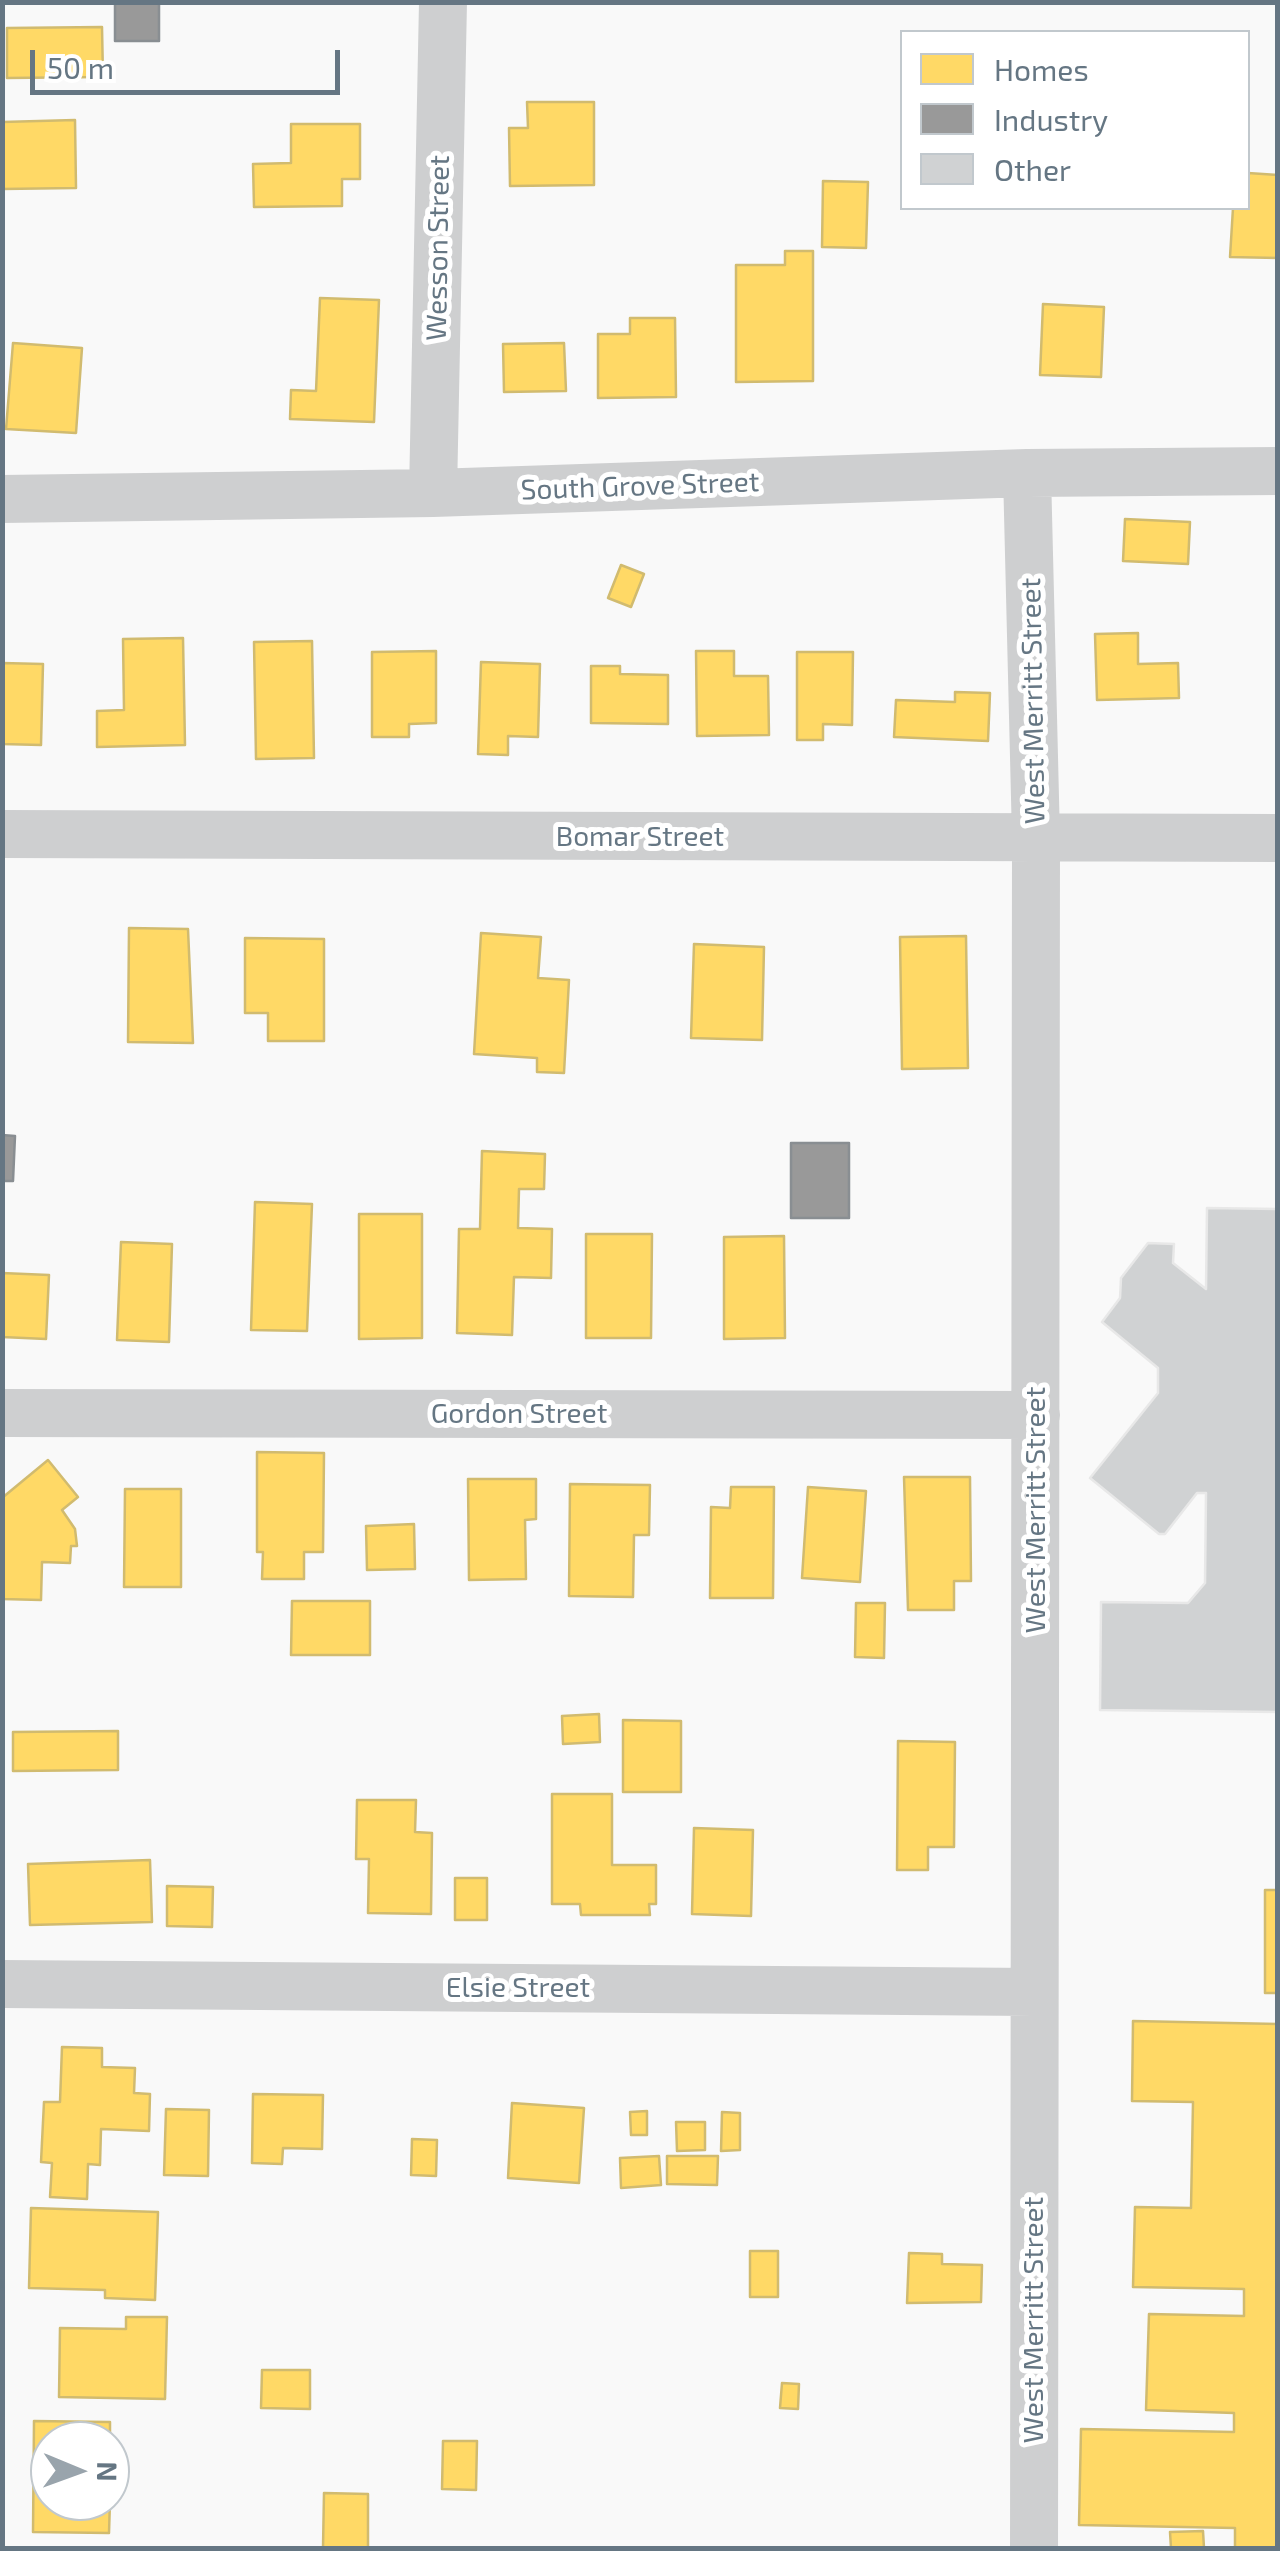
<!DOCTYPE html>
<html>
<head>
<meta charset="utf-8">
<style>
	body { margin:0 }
	#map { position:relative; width:1280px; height:2551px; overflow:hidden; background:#f9f9f9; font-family:"Exo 2",sans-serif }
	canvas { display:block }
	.frame { position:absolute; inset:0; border:5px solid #657683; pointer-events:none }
	.legend { position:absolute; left:900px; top:30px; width:350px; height:180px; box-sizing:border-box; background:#fff; border:2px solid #c1c8cd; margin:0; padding:12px 18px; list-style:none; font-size:30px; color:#657683 }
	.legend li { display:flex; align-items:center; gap:20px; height:50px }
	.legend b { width:50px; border:2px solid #c1c8cd }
	.north { position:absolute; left:30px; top:2421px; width:100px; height:100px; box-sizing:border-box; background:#fff; border:2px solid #c1c8cd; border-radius:50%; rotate:91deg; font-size:28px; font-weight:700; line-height:40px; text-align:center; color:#657683 }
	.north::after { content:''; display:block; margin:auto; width:35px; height:45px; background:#99a4ac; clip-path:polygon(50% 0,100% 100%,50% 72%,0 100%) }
	.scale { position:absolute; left:30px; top:50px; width:310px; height:45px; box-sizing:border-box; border:5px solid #657683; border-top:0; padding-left:12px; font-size:30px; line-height:35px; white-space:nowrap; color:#657683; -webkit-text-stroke:8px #fff; paint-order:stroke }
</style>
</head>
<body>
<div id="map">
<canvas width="1280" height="2551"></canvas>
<div class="frame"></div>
<ul class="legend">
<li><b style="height:28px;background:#ffd966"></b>Homes</li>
<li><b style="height:28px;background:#999"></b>Industry</li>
<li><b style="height:28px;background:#d0d2d3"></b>Other</li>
</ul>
<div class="north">N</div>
<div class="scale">50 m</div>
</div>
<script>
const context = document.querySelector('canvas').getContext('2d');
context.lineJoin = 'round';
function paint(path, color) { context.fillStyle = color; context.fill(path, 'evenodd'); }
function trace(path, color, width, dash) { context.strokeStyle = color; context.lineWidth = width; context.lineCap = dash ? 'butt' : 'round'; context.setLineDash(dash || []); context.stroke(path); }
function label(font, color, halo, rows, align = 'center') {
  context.font = font + ' "Exo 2",sans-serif'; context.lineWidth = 10; context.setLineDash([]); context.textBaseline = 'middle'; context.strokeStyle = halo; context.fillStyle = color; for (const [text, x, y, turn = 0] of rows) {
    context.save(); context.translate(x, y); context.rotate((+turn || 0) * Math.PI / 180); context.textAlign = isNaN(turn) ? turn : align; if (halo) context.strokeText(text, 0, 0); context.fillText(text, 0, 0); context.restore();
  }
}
const homes = new Path2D(`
	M102,27L103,77L7,78V28Z
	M527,102H594V185L510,186L509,128H528Z
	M75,120L76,188L2,189V122Z
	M291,124H360V179H342V206L254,207L253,164L291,163Z
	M1248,173L1278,175V258L1230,257L1233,208H1248Z
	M823,181L868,182L866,248L822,247Z
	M785,251H813V381L736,382V265H785Z
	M320,298L379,300L374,422L290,419L291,390L316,391Z
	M1043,304L1104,307L1101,377L1040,375Z
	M630,318H675L676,397L598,398V334H630Z
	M13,343L82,348L76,433L6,429Z
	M564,343L566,391L504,392L503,344Z
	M1125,519L1190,522L1188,564L1123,561Z
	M621,565L644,574L631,607L608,598Z
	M1138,633V664L1178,663L1179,698L1097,700L1095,634Z
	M183,638L185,745L97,747V711L124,710L123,639Z
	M312,641L314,758L256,759L254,642Z
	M436,651V723L409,724V737H372V652Z
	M696,651H734V676H768L769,735L697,736Z
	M797,652H853L852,725L823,724V740H797Z
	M481,662L540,664L538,737L508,736V755L478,754Z
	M2,663L43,664L41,745L2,744Z
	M591,666H620V674L668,675V724L591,723Z
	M955,692L990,693L988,741L894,737L896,700L955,702Z
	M129,928L188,929L193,1043L128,1042Z
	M481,933L541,937L538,978L569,980L564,1073L537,1072V1058L474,1054Z
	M966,936L968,1068L902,1069L900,937Z
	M245,938L324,939V1041H268V1013H245Z
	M694,944L764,947L762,1040L691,1038Z
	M482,1151L545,1154L544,1189H519L518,1228L552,1229L551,1278L514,1277L512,1335L457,1333L459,1229H480Z
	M255,1202L312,1204L307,1331L251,1330Z
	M359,1214H422V1338L359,1339Z
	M586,1234H652L651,1338H586Z
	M784,1236L785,1338L724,1339V1237Z
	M121,1242L172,1244L169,1342L117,1340Z
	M2,1273L49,1275L46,1339L2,1337Z
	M257,1452L324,1453L323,1552H304V1579H262L263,1552H257Z
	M48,1460L78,1497L62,1510L75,1529L77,1546H71L70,1563L42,1562L41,1600L2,1599V1498Z
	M904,1477H970L971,1581H954V1610H908Z
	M468,1479H536V1519L525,1520L526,1579L469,1580Z
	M570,1484L650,1485L649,1535H634L633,1597L569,1596Z
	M731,1487H774L773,1598H710L711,1507L730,1508Z
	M808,1487L866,1491L860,1582L802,1578Z
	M125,1489H181V1587H124Z
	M414,1524L415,1569L367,1570L366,1526Z
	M292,1601H370V1655H291Z
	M856,1603H885L884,1658L855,1657Z
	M599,1714L600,1742L563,1744L562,1716Z
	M623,1720L681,1721V1792H623Z
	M118,1731V1770L13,1771V1732Z
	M898,1741L955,1742L954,1847H928V1870H897Z
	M552,1794H612V1865H656V1904H649L650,1915H581L580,1904H552Z
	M357,1800H416L415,1832L432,1833L431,1914L368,1913L369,1859H356Z
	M694,1828L753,1830L751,1916L692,1914Z
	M150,1860L152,1922L30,1925L28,1864Z
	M455,1878H487V1920H455Z
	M167,1886L213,1887L212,1927L167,1926Z
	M1265,1890H1278V1993H1265Z
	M1133,2021L1278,2024V2548H1235V2528L1079,2525L1081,2429L1234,2432V2413L1146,2410L1149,2314L1244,2316V2289L1133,2287L1135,2207L1191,2208L1193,2102L1132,2101Z
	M62,2047L102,2048V2067L135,2068L134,2093L150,2094L149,2131L101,2129L100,2165L88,2164L87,2199L50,2197L52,2163L41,2162L44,2102H60Z
	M253,2094L323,2095L322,2149L283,2148L282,2164L252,2163Z
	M512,2103L584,2108L579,2183L508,2178Z
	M166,2109L209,2110L208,2176L164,2175Z
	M647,2111V2135H631L630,2112Z
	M722,2112L740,2113V2150L721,2151Z
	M676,2122H705V2150L677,2151Z
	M412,2139L437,2140L436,2176L411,2175Z
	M659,2156L661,2185L621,2188L620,2158Z
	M667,2156H718L717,2185L667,2184Z
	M31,2208L158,2212L155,2300L105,2298V2290L29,2288Z
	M750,2251H778V2297H750Z
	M909,2253L942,2254V2264L982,2265L981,2302L907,2303Z
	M126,2317H167L165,2399L59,2397L60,2328L126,2329Z
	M262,2370H310V2409L261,2408Z
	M782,2383L799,2384L798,2409L780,2408Z
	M34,2421L110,2422V2441H50V2501H110L109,2533L33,2532Z
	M443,2441H477L476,2490L442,2489Z
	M324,2493L368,2494V2547L389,2548H323Z
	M1203,2531L1204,2548H1171L1170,2532Z`);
paint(homes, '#ffd966');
trace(homes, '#d1bb6f', 2.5);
const industry = new Path2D(`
	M115,2H159V41H115Z
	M2,1135L15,1136L13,1181H2Z
	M791,1143H849V1218H791Z`);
paint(industry, '#999');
trace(industry, '#898e92', 2.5);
const building = new Path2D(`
	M1207,1208L1278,1209V1712L1100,1710L1101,1602L1188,1603L1205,1583L1206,1493H1197L1165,1534H1159L1090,1478L1158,1393V1368L1102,1322L1120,1298L1121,1278L1148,1243L1174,1244L1173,1263L1206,1289Z`);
paint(building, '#d0d2d3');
trace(building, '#e8e8e8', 2.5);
trace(new Path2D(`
	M1027,473L1036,838L1034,2548
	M433,493L443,2
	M2,499L433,493L1027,473L1278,471
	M2,834L1278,838
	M2,1413L1036,1415
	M2,1984L1034,1992`), '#cecfd0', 48);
label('28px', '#657683', '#fff', [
	["Wesson Street",438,248,-89],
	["South Grove Street",640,486,-2],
	["West Merritt Street",1033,701,-91],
	["Bomar Street",640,837],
	["Gordon Street",519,1414],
	["West Merritt Street",1036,1510,-90],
	["Elsie Street",518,1988],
	["West Merritt Street",1034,2320,-90]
]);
</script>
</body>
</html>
